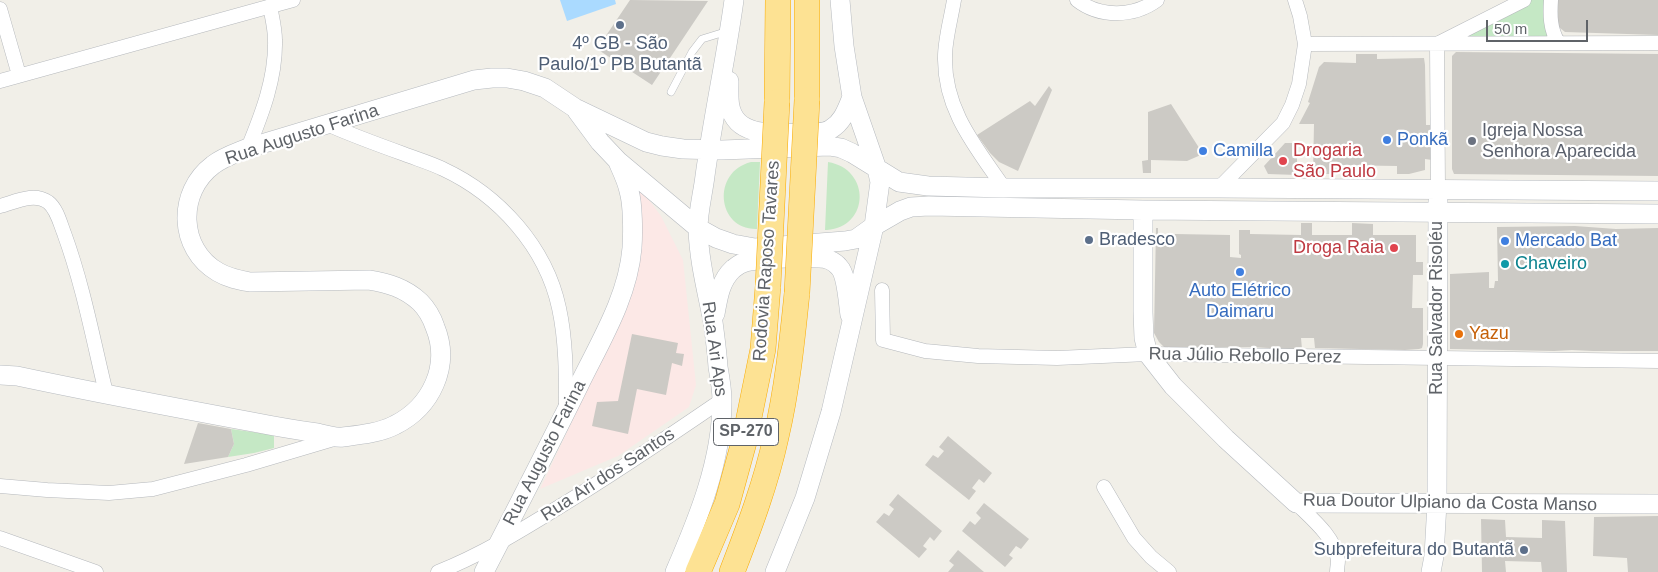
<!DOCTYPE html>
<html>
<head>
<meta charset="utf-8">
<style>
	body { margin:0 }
	#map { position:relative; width:1658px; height:572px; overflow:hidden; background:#f1efe8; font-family:Arial,sans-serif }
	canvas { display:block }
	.scale { position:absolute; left:1486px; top:20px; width:102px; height:22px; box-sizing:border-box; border:2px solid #5f6368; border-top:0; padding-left:6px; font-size:15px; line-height:18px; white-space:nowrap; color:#5f6368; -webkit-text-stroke:4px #fff; paint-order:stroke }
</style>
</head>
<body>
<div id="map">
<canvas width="1658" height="572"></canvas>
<div class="scale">50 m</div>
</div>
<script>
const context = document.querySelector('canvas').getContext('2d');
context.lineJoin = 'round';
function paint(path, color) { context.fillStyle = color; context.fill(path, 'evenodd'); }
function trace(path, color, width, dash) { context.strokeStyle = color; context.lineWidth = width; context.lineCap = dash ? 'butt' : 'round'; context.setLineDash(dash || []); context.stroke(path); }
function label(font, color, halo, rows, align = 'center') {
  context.font = font + ' Arial,sans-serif'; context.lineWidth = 4.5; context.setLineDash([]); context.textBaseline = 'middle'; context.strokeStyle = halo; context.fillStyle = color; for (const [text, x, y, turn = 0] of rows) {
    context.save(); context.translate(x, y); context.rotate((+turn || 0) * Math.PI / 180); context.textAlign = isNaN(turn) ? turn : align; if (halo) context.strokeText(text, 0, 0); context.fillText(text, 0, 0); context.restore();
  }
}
paint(new Path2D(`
	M633,185L649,200L661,216L683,260L696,385L689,407L618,456L540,489L591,381L617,319Z`), '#fce8e6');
paint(new Path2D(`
	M1531,0H1547L1553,40L1448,39Z
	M751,162H760L757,229C717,230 711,172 751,162Z
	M828,162C871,169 870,227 827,230H825Z
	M231,429L274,435V448L254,453L228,457L234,444Z`), '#c5e8c5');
paint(new Path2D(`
	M560,0H615L616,4L567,21Z`), '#aadaff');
paint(new Path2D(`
	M630,0L708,1L652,85L597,49Z
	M1557,0H1658V35L1565,32L1560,28L1553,18Z
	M1456,52L1658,54V176L1454,174L1452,169V56Z
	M1356,54H1377V59L1424,58L1425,65L1426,125H1432V160L1425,159V170L1409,174H1397V166L1335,165L1336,174H1313L1314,124H1299L1310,103L1308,102L1319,67L1324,62L1356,63Z
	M1049,86L1052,90L1018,171L999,162L990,153L977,135L1030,101L1035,106Z
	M1171,104L1203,154L1187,161L1151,160V173H1143L1142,161L1148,160V112Z
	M1285,143H1292V156H1297V175L1268,174L1264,166Z
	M1301,223H1312V235H1352V223L1373,224V235H1416V262H1423V275H1413L1412,308H1423V344L1422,348L1419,349L1405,350L1315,348L1314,338H1301L1302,349H1290V350H1269V348L1250,347H1164L1159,342L1154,333L1156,228H1158V243H1166L1175,234L1230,235V257L1241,258V255L1239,254V230H1250V234L1301,235Z
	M1575,226L1616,229L1658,228V351H1593L1572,350L1554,351L1450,349V274L1489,272V288H1494L1495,281H1498L1497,227Z
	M632,334L678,343L676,353L684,354L682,366L672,363L666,395L637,389L628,434L592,426L597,402L618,401Z
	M198,423L231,429L234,444L228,457L184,464Z
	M948,436L992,473L984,483L979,479L972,488L976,491L969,500L925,465L933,455L938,458L944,451L939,447Z
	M898,494L942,531L934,541L930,537L923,546L927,549L919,558L876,522L884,513L889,516L894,509L889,505Z
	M984,503L1029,539L1021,549L1016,546L1009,555L1013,558L1005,567L962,531L970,521L975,525L981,518L976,513Z
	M1658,516V572H1628L1627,558L1593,556L1594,517Z
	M1481,519L1505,520L1506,537L1542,538V520L1565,521L1567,572H1542L1541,562L1505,561L1506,572H1482Z
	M958,550L984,572H948L954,565L949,561Z`), '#cccac5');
const lane = new Path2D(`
	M671,92L692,52L702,39L728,31`);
const street = new Path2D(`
	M954,0C951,19 945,39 945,57C944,110 976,147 1004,188
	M1077,0C1100,18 1134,17 1157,0
	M1551,0C1550,15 1550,29 1558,42
	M0,9L19,75
	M1305,44L1658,43
	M0,81L293,0
	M329,125C354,136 379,145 404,154C417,159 431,163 443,169C499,195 546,247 559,308C566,340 566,374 566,407
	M248,148C262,114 276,78 275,40C275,29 272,17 270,6
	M1219,188L1283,123L1292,105L1299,84L1305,44L1300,16L1295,0
	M1438,189L1437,44L1524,0
	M0,206C15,202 34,192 48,202C57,209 60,223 64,233C83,285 93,339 106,393
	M882,290L883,340L925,351L978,356L1057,358L1148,354L1658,361
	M0,486L47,490L109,493L153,489L246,465L337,438
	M1104,487L1134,538L1151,557L1169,572
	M1296,503C1311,518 1335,537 1338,560C1338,564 1337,568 1337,572
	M0,538L96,572
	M438,572C481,555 520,531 559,507C615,473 668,437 722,400`);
const secondary = new Path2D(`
	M729,81C729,96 727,111 738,122C742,126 748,129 755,131C767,133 821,136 831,129C843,122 847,109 852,97
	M577,111L600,142L618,161L698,228L716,238L733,244L755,248L845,241L856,239L874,226L900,211L911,207L929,206L1143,210L1658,214
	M1143,210V312L1144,338L1148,354L1173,386L1226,439L1296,503L1658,504
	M715,314C718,298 720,281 733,269C736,267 739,264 743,263C755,258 804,257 819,258C826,258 834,261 839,267C847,275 848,303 850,315
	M0,375L17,376C97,393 177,408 258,423C278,427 297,430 317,433C325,435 335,438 343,437C359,435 380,433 395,425C431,407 451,366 435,327C432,318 427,309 420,302C405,288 388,283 369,280L250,282C239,280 228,278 218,272C178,249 177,192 213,165C223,157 236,153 248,148L474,80L492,78H507L524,81L545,88L575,108L646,142L662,146L683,149L722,150L829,146L841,148L852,153L899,182L928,186L1004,188H1219L1658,191
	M484,572C516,510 548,448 579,385C600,342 628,297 632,248C633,233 633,204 629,191C627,181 622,171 618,162
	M675,572C698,519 722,461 722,401C722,390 720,378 718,367C717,352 715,337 713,322C707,291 699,261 698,229C698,211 703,193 705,176C713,117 726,59 734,0
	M775,572L805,498L831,412L874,226L880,182L877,169L852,97L844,46L840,0
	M1431,572L1434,556L1437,503L1438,201`);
const highway = new Path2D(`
	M807,100V0
	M777,102L778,0
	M698,572L727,504L744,442L763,349L768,286
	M732,572C749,528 766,483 776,437C787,390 792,342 797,293`);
trace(lane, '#b5b8bc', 8);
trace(street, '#b5b8bc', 15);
trace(secondary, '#b6babf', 20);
trace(highway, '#f9ab00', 26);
trace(lane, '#fff', 7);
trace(street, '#fff', 14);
trace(secondary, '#fff', 19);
trace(highway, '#fde293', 25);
const highwayBridge = new Path2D(`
	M768,286L777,102
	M797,293L807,100`);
trace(highwayBridge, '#f9ab00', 26, []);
trace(highwayBridge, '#fde293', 25);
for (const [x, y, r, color] of [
	[620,25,5,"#5c6f8a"],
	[1387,140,5,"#3f7fe0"],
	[1472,141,5,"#6b7280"],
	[1203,151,5,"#3f7fe0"],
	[1283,161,5,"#e0444e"],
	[1089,240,5,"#5c6f8a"],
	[1505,241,5,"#3f7fe0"],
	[1394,248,5,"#e0444e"],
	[1505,264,5,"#0f9aa8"],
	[1240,272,5,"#3f7fe0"],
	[1459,334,5,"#e8710a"],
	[1524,550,5,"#5c6f8a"]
]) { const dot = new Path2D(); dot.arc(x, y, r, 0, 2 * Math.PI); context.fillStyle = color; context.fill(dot); trace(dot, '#fff', 2); }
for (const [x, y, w] of [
	[746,432,65]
]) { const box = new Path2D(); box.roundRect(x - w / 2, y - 13.5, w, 27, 4); context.fillStyle = '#fff'; context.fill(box); trace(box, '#5f6368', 1); }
label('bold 16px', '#5f6368', null, [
	["SP-270",746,432]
]);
label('18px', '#4e5e75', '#fff', [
	["4º GB - São",620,44],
	["Paulo/1º PB Butantã",620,65],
	["Bradesco",1099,240,"left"],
	["Subprefeitura do Butantã",1514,550,"right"]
]);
label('18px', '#5b616d', '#fff', [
	["Igreja Nossa",1482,131],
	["Senhora Aparecida",1482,152]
], 'left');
label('18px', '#5f6368', '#fff', [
	["Rua Augusto Farina",302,135,-18],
	["Rodovia Raposo Tavares",767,261,-86],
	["Rua Salvador Risoléu",1437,308,-90],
	["Rua Ari Aps",714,349,82],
	["Rua Júlio Rebollo Perez",1245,356,1],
	["Rua Augusto Farina",545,453,-63],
	["Rua Ari dos Santos",608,475,-33],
	["Rua Doutor Ulpiano da Costa Manso",1450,503,1]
]);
label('18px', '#366cbe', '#fff', [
	["Ponkã",1397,140],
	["Camilla",1213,151],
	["Mercado Bat",1515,241],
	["Auto Elétrico",1240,291,"center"],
	["Daimaru",1240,312,"center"]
], 'left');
label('18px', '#be3a42', '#fff', [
	["Drogaria",1293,151],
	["São Paulo",1293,172],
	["Droga Raia",1384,248,"right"]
], 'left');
label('18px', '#0d838f', '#fff', [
	["Chaveiro",1515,264]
], 'left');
label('18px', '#c56008', '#fff', [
	["Yazu",1469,334]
], 'left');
</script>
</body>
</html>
